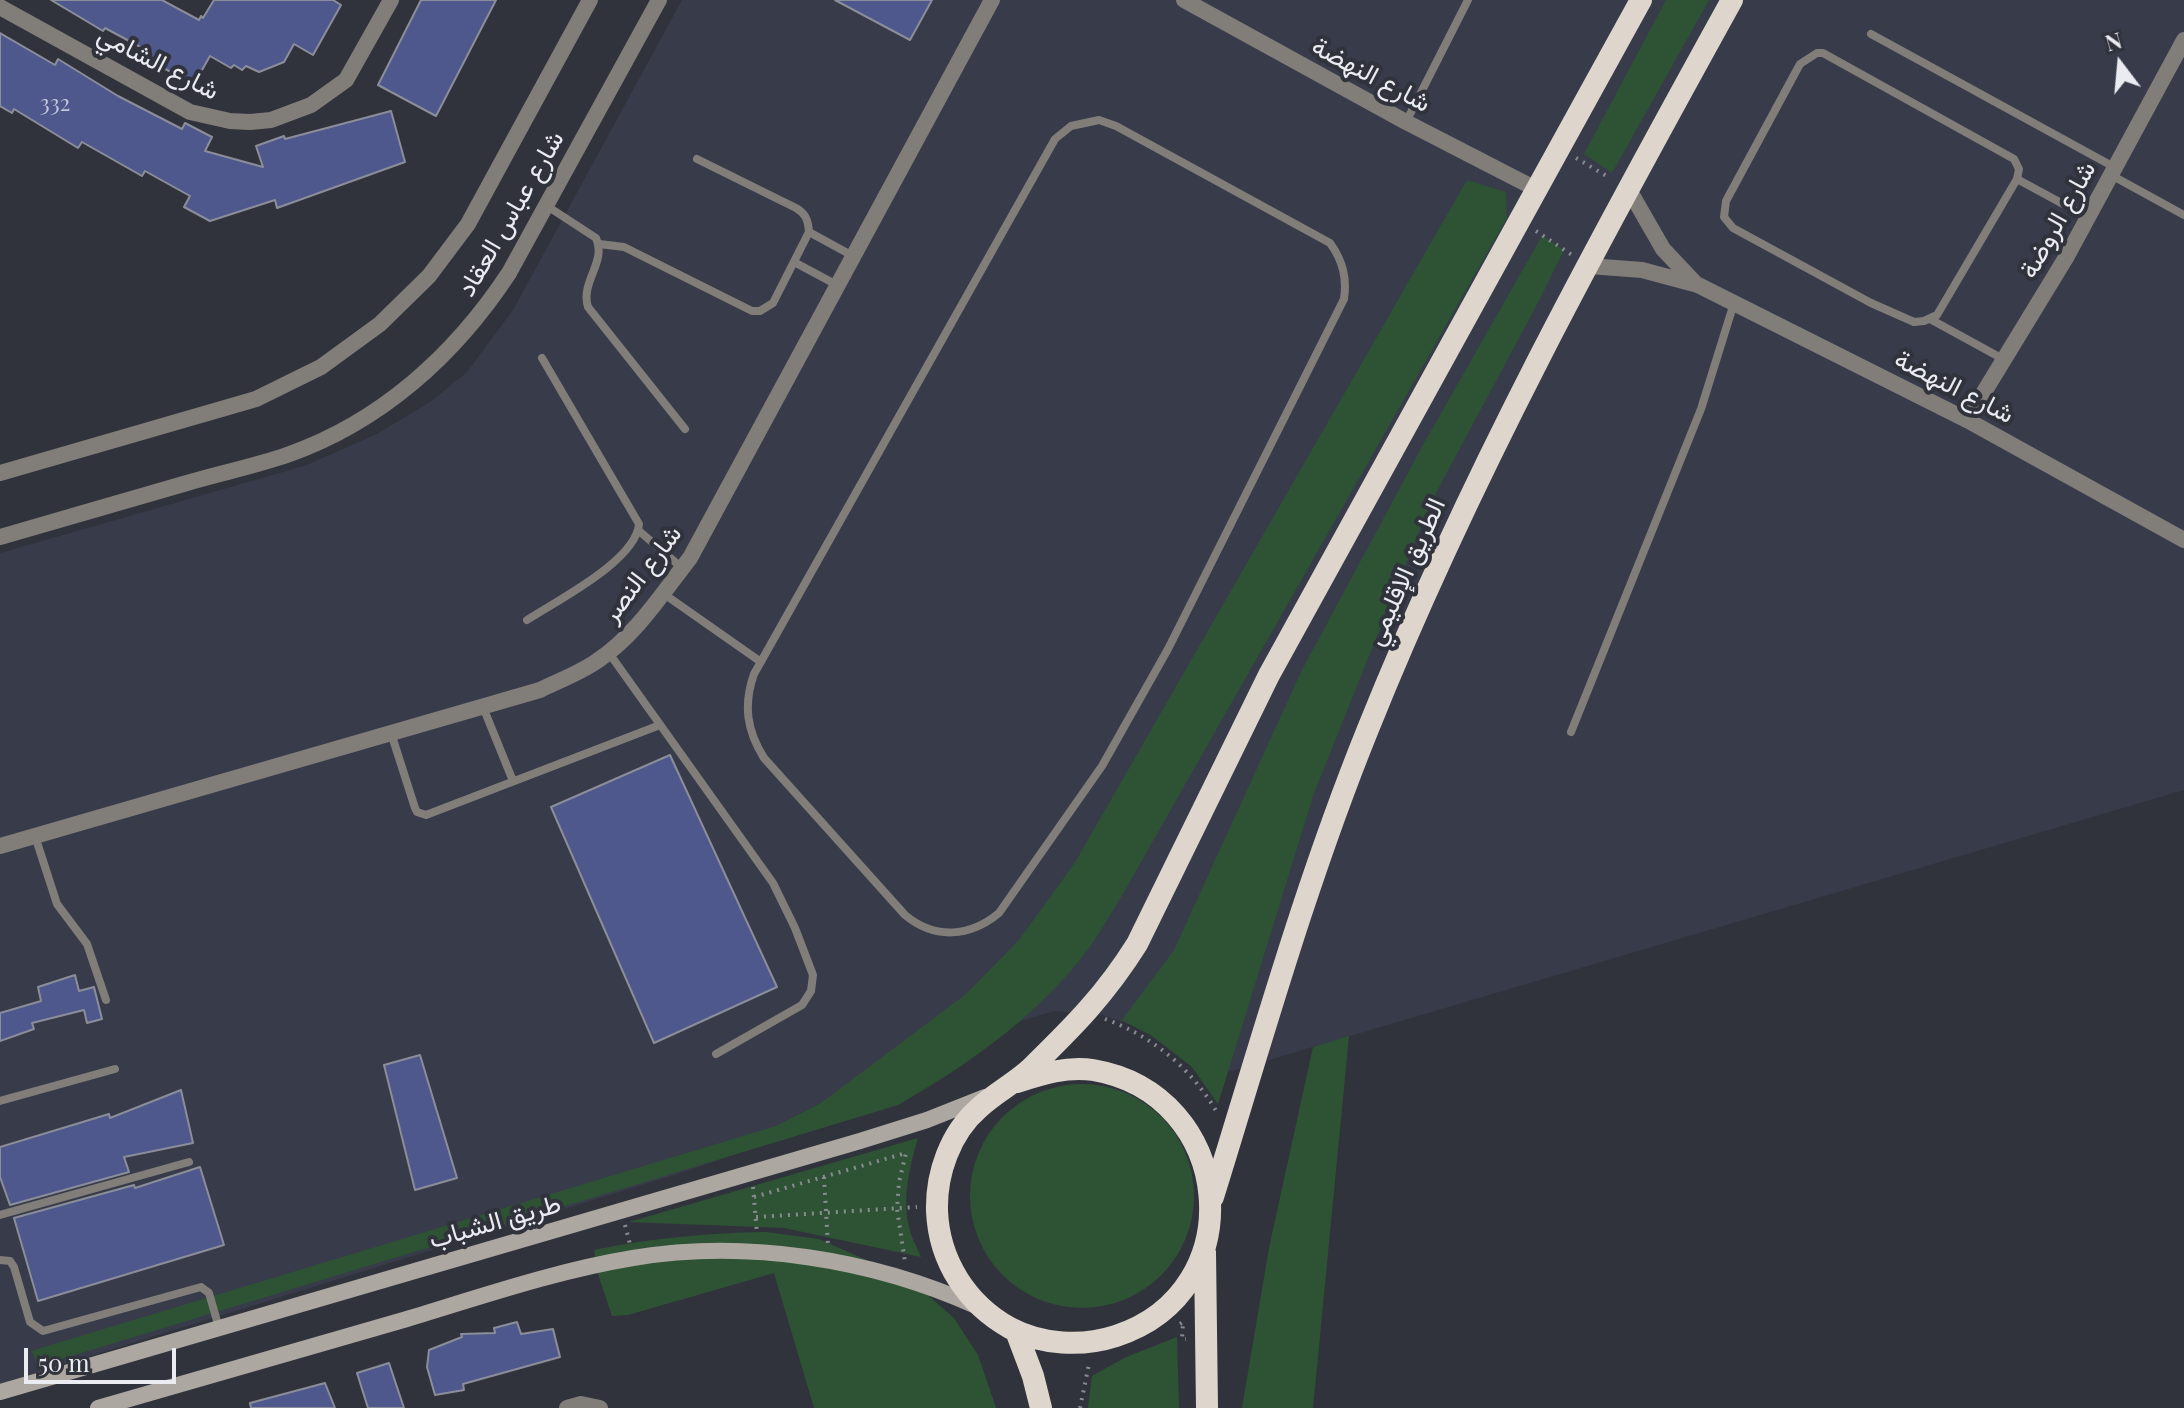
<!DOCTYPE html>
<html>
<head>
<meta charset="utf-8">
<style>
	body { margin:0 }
	#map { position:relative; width:2184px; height:1408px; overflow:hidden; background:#31333c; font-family:"Playfair Display",serif }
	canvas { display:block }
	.north { position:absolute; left:2080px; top:24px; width:80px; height:80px; -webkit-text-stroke:6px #31333c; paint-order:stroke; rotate:344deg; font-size:22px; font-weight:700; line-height:32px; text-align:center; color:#eaecf2 }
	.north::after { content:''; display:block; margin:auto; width:28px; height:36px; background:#eaecf2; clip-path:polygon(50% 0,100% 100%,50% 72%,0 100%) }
	.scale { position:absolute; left:24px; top:1348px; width:152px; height:36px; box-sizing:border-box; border:4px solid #eaecf2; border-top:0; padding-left:10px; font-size:24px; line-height:28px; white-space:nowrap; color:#eaecf2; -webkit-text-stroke:6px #31333c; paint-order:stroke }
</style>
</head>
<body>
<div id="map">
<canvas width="2184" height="1408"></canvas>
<div class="north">N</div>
<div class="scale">50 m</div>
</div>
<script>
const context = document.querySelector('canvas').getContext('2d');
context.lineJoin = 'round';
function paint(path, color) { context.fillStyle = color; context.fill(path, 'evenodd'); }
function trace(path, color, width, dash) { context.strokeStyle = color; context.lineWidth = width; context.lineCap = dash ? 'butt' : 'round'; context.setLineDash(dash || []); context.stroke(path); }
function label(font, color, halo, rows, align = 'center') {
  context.font = font + ' "Playfair Display",Vazirmatn,serif'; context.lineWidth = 8; context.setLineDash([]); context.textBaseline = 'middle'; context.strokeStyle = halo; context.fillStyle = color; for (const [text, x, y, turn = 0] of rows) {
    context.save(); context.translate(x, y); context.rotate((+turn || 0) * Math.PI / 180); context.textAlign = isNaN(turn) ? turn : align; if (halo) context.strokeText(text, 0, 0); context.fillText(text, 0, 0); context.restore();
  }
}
paint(new Path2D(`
	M682,0H2184V790L1218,1075L1170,1038L1102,1015L1054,1011L1021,1021L997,1034L895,1099L687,1171L0,1384V553L304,466L377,434L430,402L467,372L513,310Z`), '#373b4a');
paint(new Path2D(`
	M1666,0H1709L1612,173L1584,154Z
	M1467,180L1506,192L1507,218L1120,899C1107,919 1095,942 1079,961C1030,1021 966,1066 898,1105L45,1364L37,1361L31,1351L776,1126L821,1103L966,994L1019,940L1074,864Z
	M1542,236L1564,250L1541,297L1430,504L1314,793L1218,1104L1192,1067L1152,1036L1122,1020L1174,950L1302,670L1423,445Z
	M1349,1036L1313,1408H1242L1269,1248L1313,1047Z
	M970 1196a112 112 0 1 1 224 0a112 112 0 1 1-224 0Z
	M918,1138C910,1165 902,1198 909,1227C911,1237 917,1247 921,1257L784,1228L629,1222Z
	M766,1232L819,1239L909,1279L954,1318L978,1355L996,1408H814L774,1273L628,1315L612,1316L598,1274L594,1250C652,1238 707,1233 766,1232Z
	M1177,1337L1179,1408H1088L1092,1376L1124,1358Z`), '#2e5334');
const building = new Path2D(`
	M51,0H162L199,20L201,16L203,18L214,0H333L341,5L313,55L294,44L284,62L259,72L246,66L242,70L234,65L231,68L210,56L194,84L142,57L146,50L105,28L103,31Z
	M421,0H496L436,116L378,85Z
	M835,0H932L910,40Z
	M0,33L55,65L58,59L118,96L182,129L185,123L212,137L205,151L263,167L256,146L284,136L285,139L391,111L405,162L277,208L275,200L210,221L184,207L190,196L145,171L142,176L82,142L78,148L14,109L12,113L0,106Z
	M670,755L777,987L654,1043L551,807Z
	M75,975L79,991L94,987L102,1019L87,1023L84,1010L32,1023L34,1029L0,1041V1013L41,1001L38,987Z
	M420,1055L457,1178L415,1190L384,1065Z
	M181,1090L193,1143L124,1157L129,1172L10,1205L0,1177V1147L109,1114L110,1118Z
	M200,1167L224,1245L38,1301L14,1218L134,1185L135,1188Z
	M517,1322L521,1334L553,1329L560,1357L463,1384L464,1390L435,1395L427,1367L429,1350L462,1337L461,1334L495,1333L494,1328Z
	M389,1363L404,1408H368L357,1373Z
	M325,1383L335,1408H251L250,1403Z`);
paint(building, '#4e588c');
trace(building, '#8b8e99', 2);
trace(new Path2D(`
	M1576,158L1610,178
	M1536,231L1572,255
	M1105,1019C1154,1037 1192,1069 1218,1114
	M824,1177L828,1245
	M753,1187L757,1234
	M754,1197L906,1153L899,1182L897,1209L905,1262
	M756,1217L917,1207
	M625,1225L630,1244
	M1180,1324L1183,1322L1182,1339H1186
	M1080,1408L1089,1364`), '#898b92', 4, [2, 6]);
trace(new Path2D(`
	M1871,34L2114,167
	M1817,53H1823L2014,159L2019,169L2017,179L1937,315L1924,321L1914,322L1871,303L1733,228L1724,217L1726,201L1800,64Z
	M1099,120L1116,126L1330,243C1343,261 1347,278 1344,299L1168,649L1102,766L999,913C970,937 935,940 905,915L764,758C747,731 743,705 754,674L1055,139L1071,126Z
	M1406,122L1468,0
	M2111,175L2184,215
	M2017,179L2087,217
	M547,206L596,238C607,262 580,282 588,307L685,429
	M809,232L853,256
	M599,244L624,247L752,311H760L773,303L809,232C808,220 806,214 796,208L697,159
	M794,262L837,285
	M1930,319L2003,359
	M638,530L682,568
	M664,594L761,662
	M527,620C556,601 636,561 639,524L542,358
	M609,653L773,883L795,928L813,975L811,991L802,1005L716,1054
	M483,707L513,781
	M1571,732L1701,409L1734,303
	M391,733L415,808L417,812L426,815L660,725
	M35,836L57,904L87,944L106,1000
	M0,1101L115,1069
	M0,1215L189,1162
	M0,1260L10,1261L14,1267L30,1322L43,1331L201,1287L209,1293L219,1328`), '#817d79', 8);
trace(new Path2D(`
	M1184,0L1406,122L1538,190
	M0,7L190,112L230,121L250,122L271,120L311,105L346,80L391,0
	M1967,420L2067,256L2184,40
	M0,846L540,690C558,681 580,673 597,661C636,635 661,595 690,558L992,0
	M567,1408L581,1404L600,1408`), '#817d79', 16);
trace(new Path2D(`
	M1628,188L1663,249L1696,284
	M1589,266L1642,270L1698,285L1967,420L2184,540
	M0,473L256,399L321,367L380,324L429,276L468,224L590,0
	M0,537C62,519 125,501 187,483C221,473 255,466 287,455C381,422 455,355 509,273L659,0`), '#817d79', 16);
trace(new Path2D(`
	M0,1392L860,1141L927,1120L985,1097
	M98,1408C199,1379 299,1350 400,1321C477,1298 554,1271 633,1258C746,1239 872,1259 976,1306`), '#ada7a1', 16);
trace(new Path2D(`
	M1017,1082C1042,1074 1067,1066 1093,1070C1235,1094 1254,1291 1116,1336C1082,1347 1042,1345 1010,1328C967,1304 939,1261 937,1211C936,1174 950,1133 979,1108C995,1093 1015,1083 1031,1068C1074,1026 1105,995 1137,944L1269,675L1641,0
	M1213,1197C1262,1039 1306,882 1368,729C1469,477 1601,237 1732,0
	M1205,1253L1207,1408
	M1016,1331L1033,1376L1041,1408`), '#ded6cd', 22);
label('22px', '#c3c7d8', null, [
	["332",55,104]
]);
label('26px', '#eaecf2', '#31333c', [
	["شارع الشامي",158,63,27],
	["شارع النهضة",1371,75,28],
	["شارع عباس العقاد",511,214,-60],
	["شارع الروضة",2058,220,-61],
	["شارع النهضة",1954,387,27],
	["الطريق الإقليمي",1406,572,-66],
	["شارع النصر",642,574,-53],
	["طريق الشباب",495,1222,-16]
]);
</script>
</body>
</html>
